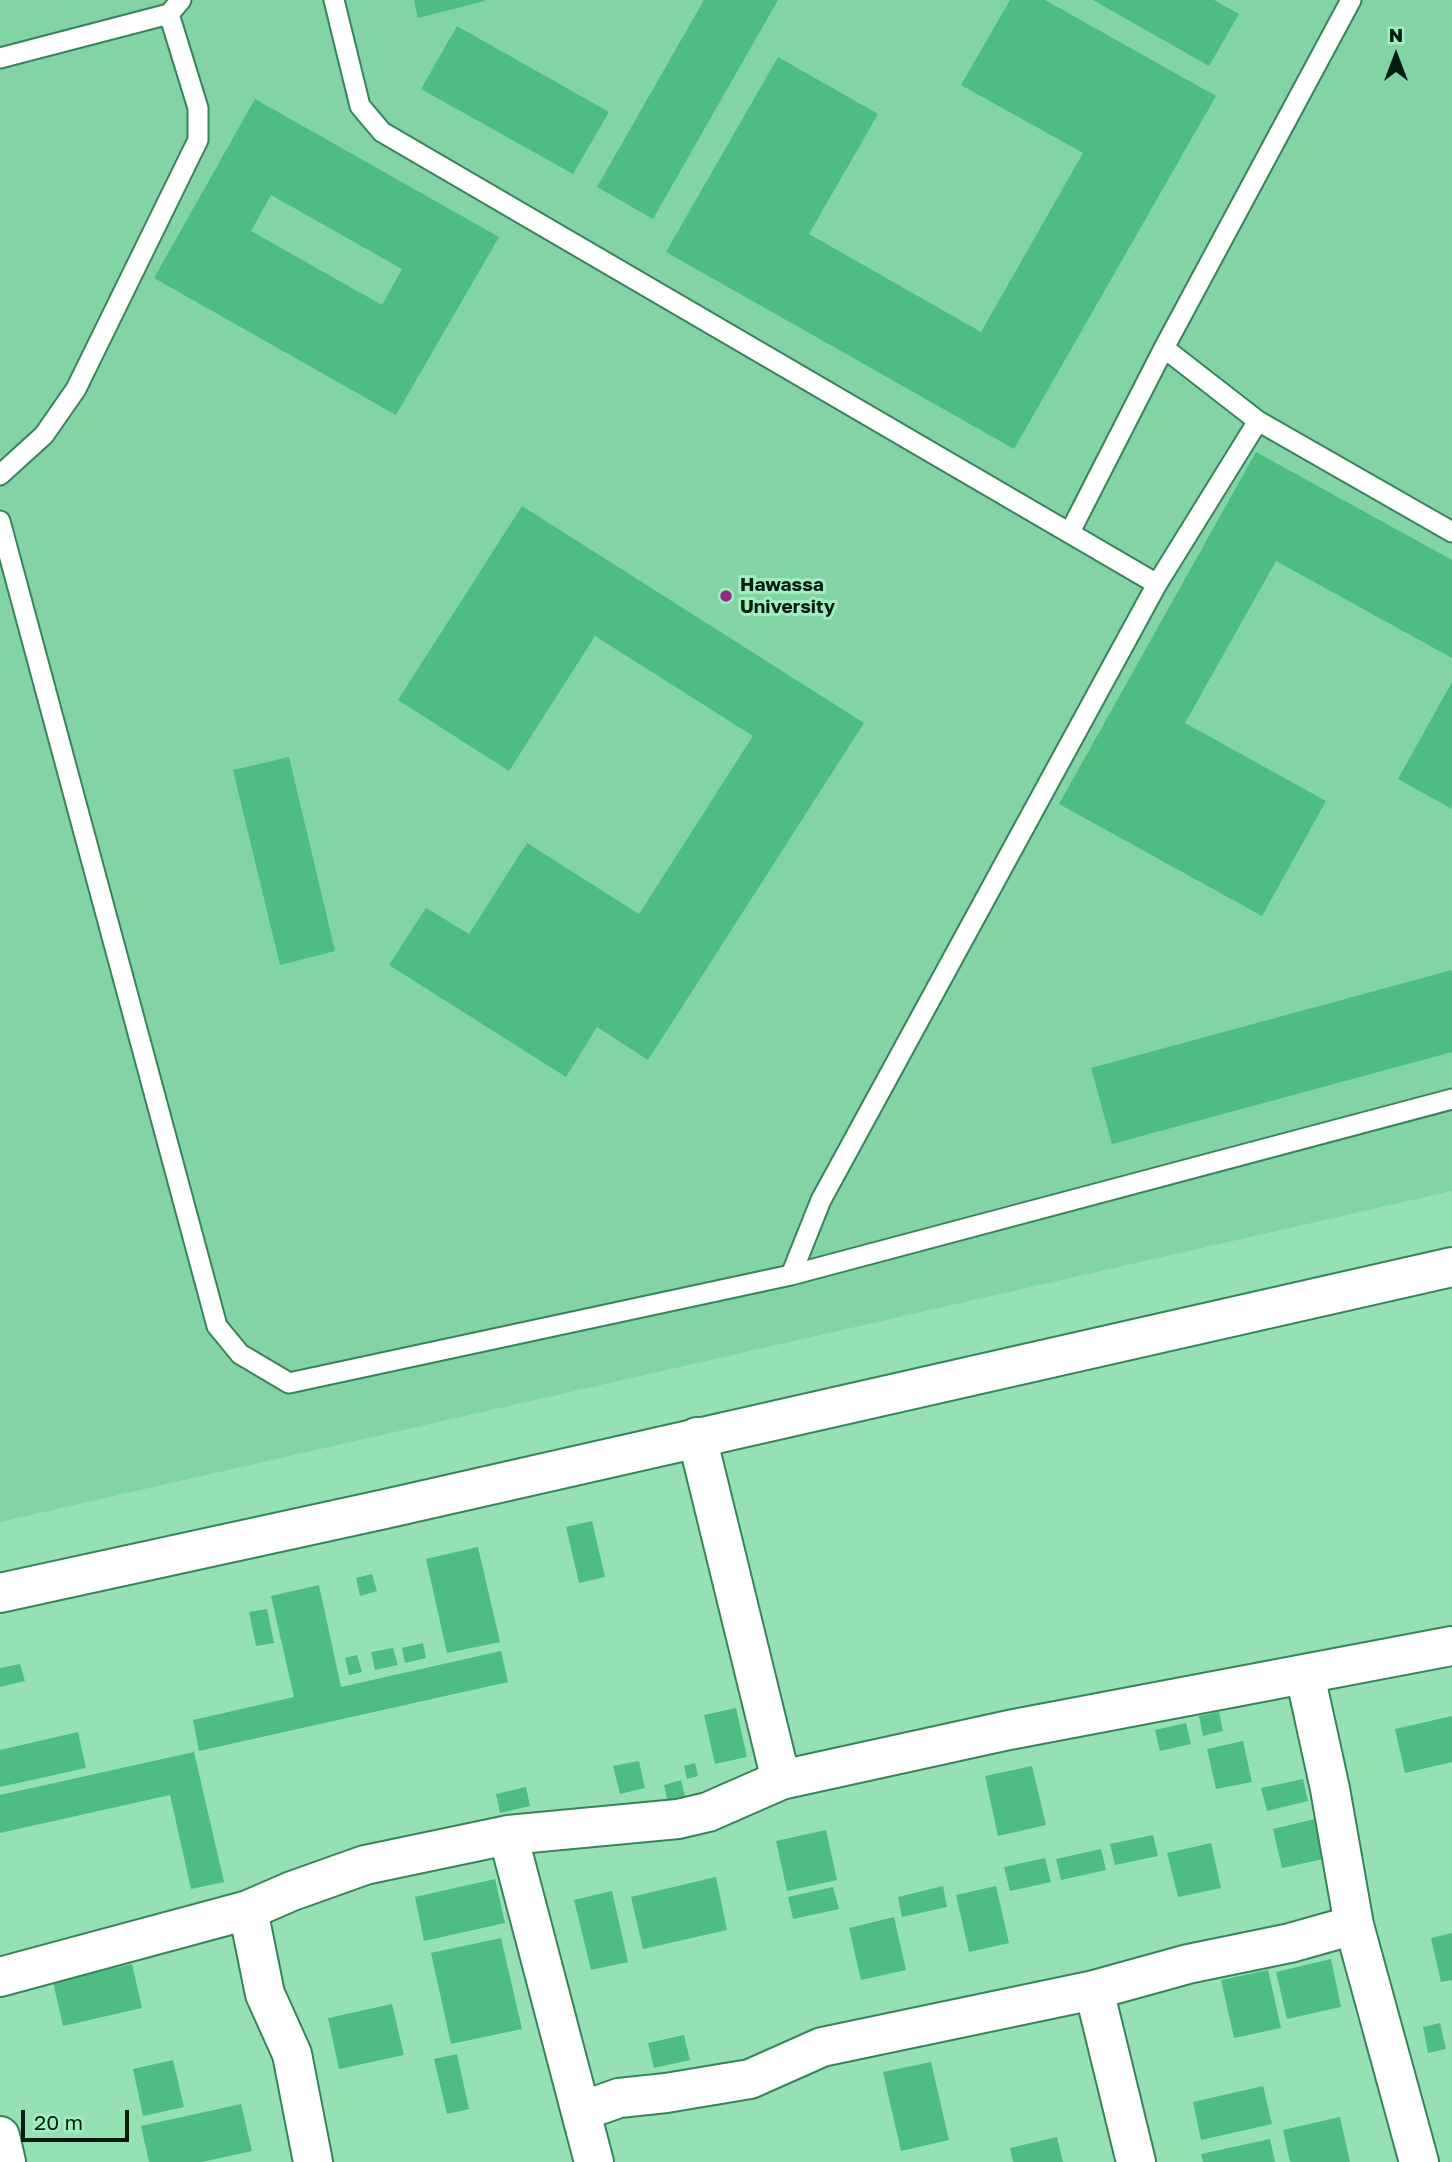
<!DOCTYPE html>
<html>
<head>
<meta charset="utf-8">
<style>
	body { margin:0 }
	#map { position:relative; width:1452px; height:2162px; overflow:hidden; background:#96e1b4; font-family:"Golos Text",sans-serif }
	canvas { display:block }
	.north { position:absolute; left:1361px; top:21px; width:70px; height:70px; -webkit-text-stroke:5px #a3eec1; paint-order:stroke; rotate:0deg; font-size:19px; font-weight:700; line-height:28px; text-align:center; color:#001c0d }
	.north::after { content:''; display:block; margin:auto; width:24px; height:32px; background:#001c0d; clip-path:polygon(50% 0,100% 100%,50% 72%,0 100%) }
	.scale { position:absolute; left:21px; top:2110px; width:108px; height:32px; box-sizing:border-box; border:4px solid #001c0d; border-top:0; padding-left:9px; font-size:21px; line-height:24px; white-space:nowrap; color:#001c0d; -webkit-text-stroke:5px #a3eec1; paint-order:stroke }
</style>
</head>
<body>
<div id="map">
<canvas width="1452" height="2162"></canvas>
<div class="north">N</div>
<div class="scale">20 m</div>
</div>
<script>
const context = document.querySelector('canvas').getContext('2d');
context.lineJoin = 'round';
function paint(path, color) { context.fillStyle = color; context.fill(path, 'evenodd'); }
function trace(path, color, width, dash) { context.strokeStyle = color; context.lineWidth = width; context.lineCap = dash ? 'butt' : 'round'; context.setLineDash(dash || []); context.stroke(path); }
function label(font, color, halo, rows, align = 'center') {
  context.font = font + ' "Golos Text",sans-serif'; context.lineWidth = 6; context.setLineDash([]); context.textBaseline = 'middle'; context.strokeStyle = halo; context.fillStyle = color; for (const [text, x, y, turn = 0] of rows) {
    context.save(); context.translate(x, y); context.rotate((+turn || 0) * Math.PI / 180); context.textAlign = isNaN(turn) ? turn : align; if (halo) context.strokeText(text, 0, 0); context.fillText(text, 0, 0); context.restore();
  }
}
paint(new Path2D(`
	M0,0H1452V1191L0,1522Z`), '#82d4a5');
paint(new Path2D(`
	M414,0H485V1L418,18Z
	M704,0H778L653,219L597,187Z
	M1010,0H1045L1216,96L1014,449L666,252L778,57L878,114L809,234L981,332L1083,153L961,85Z
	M1093,0H1214L1239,14L1209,66Z
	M457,26L609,112L573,174L421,89Z
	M255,99L499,237L396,415L154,278ZM271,195L402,269L382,305L251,231Z
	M1256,452L1452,560V658L1276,561L1185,723L1326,801L1262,916L1059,804Z
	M522,506L864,723L648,1060L597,1027L566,1077L389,965L426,908L469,934L527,843L639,914L753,736L595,636L509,771L398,700Z
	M1452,682V809L1398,779Z
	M289,757L335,951L280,965L233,770Z
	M1452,970V1052L1112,1144L1091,1068Z
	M592,1521L605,1577L579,1583L566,1527Z
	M478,1547L500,1642L447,1653L426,1559Z
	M372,1574L377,1591L360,1596L356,1578Z
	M319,1585L341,1687L501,1651L508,1682L199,1751L193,1720L294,1697L271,1596Z
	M267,1609L274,1643L256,1646L249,1612Z
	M423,1643L426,1658L405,1663L402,1648Z
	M393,1648L398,1665L375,1670L371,1652Z
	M357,1655L362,1672L349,1675L345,1658Z
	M20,1664L25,1681L0,1687V1668Z
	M736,1708L747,1757L715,1764L704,1715Z
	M1219,1712L1223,1731L1203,1736L1199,1716Z
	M1452,1716V1762L1405,1773L1395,1729Z
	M1186,1723L1191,1744L1160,1751L1155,1730Z
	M78,1732L86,1768L0,1787V1750Z
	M1243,1741L1252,1782L1216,1789L1207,1749Z
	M194,1752L224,1882L191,1889L170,1795L0,1833V1795Z
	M639,1761L645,1788L620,1794L613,1766Z
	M695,1763L698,1776L687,1779L684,1766Z
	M1032,1766L1046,1825L998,1836L985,1776Z
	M1303,1779L1308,1801L1267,1811L1261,1788Z
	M681,1780L687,1804L669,1808L664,1785Z
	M526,1787L530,1806L500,1813L496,1794Z
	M1319,1818L1328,1858L1282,1868L1273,1829Z
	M826,1830L837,1880L787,1891L776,1841Z
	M1153,1835L1158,1856L1115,1865L1110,1844Z
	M1211,1843L1221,1888L1178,1897L1167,1853Z
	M1101,1849L1106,1870L1061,1880L1056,1859Z
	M1045,1858L1051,1882L1010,1891L1004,1867Z
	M716,1877L727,1930L643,1949L631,1897Z
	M495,1879L505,1923L424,1941L415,1897Z
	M943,1886L947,1907L902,1917L898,1897Z
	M996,1886L1009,1943L969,1952L956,1895Z
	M833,1887L839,1909L793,1919L788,1897Z
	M612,1891L628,1962L591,1970L574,1900Z
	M894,1917L906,1970L861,1980L849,1928Z
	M1452,1933V1980L1441,1982L1431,1938Z
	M501,1938L522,2029L451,2044L431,1953Z
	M1331,1959L1341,2007L1287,2019L1276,1972Z
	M132,1964L142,2008L63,2026L53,1982Z
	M1268,1970L1281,2028L1234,2038L1221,1980Z
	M392,2004L404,2055L339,2069L328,2018Z
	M1440,2023L1446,2049L1428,2053L1423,2027Z
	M684,2035L690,2060L654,2068L648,2043Z
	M457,2054L469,2109L447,2114L434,2059Z
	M173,2060L184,2107L143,2116L133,2069Z
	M931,2062L949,2140L901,2151L883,2072Z
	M1263,2086L1272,2124L1201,2140L1193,2102Z
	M241,2104L252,2151L202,2162H149L141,2126Z
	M1340,2117L1350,2162H1290L1283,2130Z
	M1057,2137L1063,2162H1013L1010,2148Z
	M1270,2139L1275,2162H1203L1201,2154Z`), '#4dbd82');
const service = new Path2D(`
	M334,0L360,106L382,132L1157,584
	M0,58L169,14L181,0
	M1164,348L1258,421L1452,532
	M0,475L44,435L76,389L198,140V108L169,14
	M0,521L217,1326L240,1354L289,1383L791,1275L1452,1099
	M1070,532L1164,348L1351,0
	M791,1275L821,1200L1157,584L1258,421`);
const minor = new Path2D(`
	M697,1437L781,1780
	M1305,1675L1330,1789L1354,1925L1419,2162
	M508,1835L594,2162
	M248,1910L265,1994L292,2054L313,2162
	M0,1977L248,1910L292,1891L365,1865L508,1835L678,1819L708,1812L781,1780L1009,1730L1452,1646
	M1094,1990L1136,2162
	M582,2111L619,2098L666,2093L750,2079L822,2047L1094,1990L1188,1964L1290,1943L1354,1925
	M0,2136L6,2162`);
const tertiary = new Path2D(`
	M0,1593L385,1509L1452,1267`);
trace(service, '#39835b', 23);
trace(minor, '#39835b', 42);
trace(tertiary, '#39835b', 42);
trace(service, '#fff', 19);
trace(minor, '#fff', 38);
trace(tertiary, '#fff', 38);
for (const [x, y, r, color] of [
	[726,596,7,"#9a2783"]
]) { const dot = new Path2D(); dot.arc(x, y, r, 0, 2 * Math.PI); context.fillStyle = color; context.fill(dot); trace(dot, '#a3eec1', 2.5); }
label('bold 19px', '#001c0d', '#a3eec1', [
	["Hawassa",740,585],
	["University",740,607]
], 'left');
</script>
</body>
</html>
